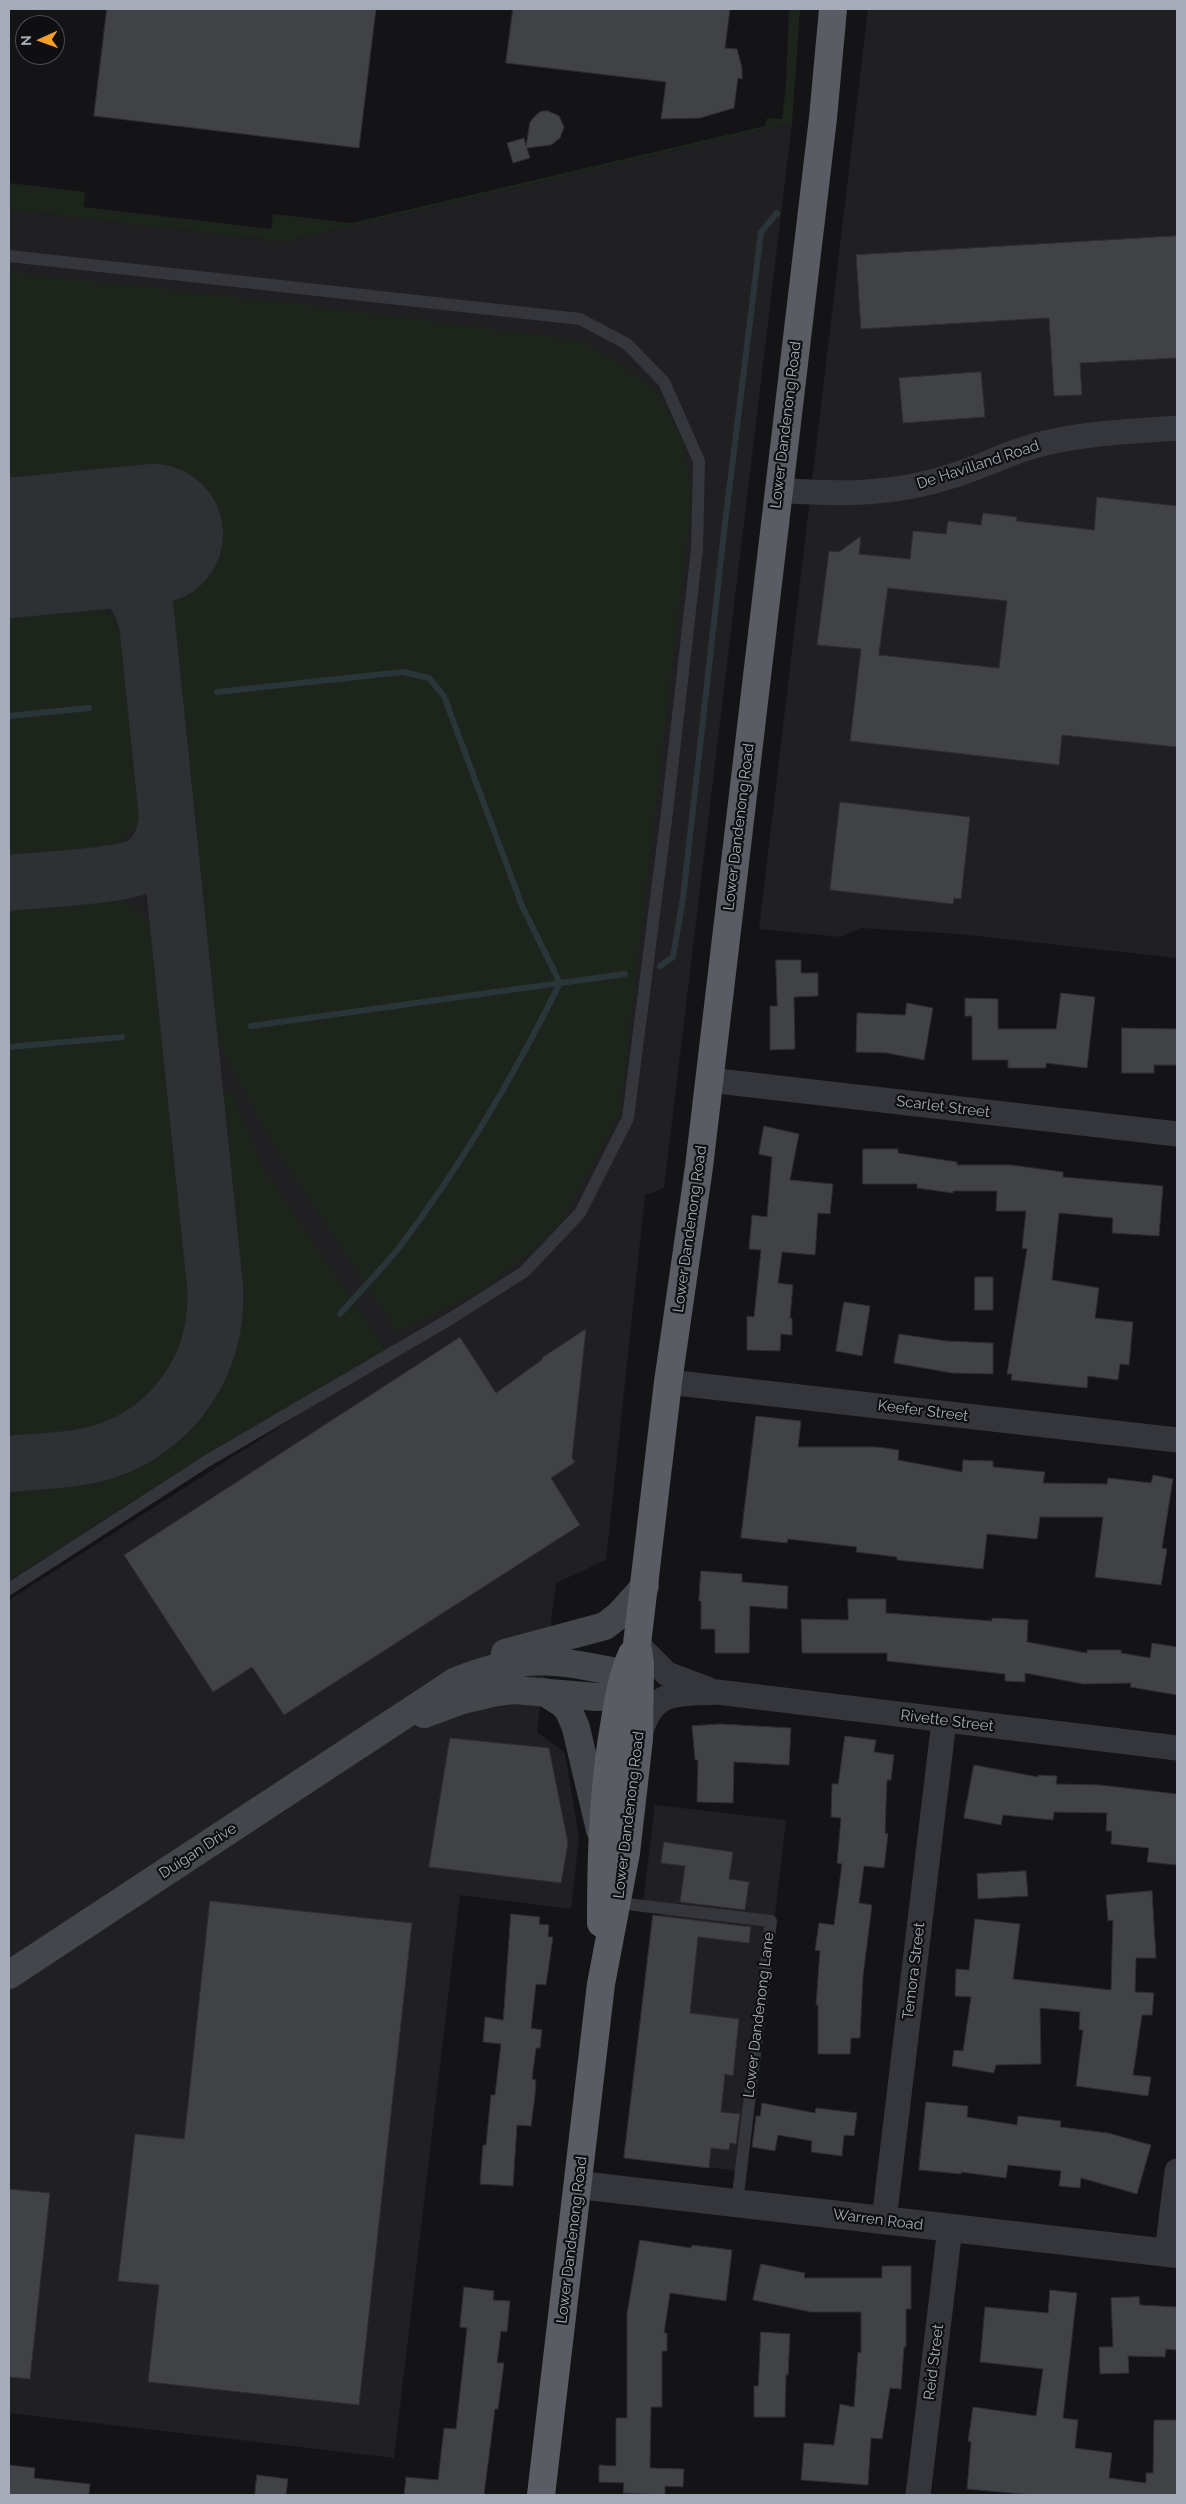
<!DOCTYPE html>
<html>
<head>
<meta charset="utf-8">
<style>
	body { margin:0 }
	#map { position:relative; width:1186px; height:2504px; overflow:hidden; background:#141416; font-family:Raleway,sans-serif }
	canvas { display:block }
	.frame { position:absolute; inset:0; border:10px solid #a5acb7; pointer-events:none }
	.north { position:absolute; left:15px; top:15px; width:50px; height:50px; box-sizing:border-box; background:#0f0f11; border:1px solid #4b4e53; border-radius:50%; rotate:268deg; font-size:14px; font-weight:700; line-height:20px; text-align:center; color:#a5acb7 }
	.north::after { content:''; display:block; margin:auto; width:18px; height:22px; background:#f99e29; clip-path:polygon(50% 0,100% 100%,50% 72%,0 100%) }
</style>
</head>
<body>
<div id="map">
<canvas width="1186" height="2504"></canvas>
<div class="frame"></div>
<div class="north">N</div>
</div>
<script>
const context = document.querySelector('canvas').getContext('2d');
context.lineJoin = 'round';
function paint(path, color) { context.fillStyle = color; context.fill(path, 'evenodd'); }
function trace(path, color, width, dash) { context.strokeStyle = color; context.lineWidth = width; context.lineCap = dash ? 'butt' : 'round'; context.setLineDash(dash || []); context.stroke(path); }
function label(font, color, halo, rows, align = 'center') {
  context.font = font + ' Raleway,sans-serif'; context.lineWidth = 4.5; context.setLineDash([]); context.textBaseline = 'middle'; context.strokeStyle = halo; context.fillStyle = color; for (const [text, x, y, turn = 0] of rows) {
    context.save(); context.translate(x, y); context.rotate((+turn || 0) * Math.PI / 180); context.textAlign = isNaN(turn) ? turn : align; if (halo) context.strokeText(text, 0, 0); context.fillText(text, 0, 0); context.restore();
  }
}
paint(new Path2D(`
	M868,9H1177V958L959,934L860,928L841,937L759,929Z
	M792,123L664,1188L645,1195L606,1560L556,1583L537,1732L565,1753L579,1838L571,1909L460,1895L394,2458L9,2413V1600L325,1398L212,1461L9,1593V210L284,242Z
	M655,1805L786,1820L745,2172L634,2158L664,1905L643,1902Z`), '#202023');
paint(new Path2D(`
	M789,9H800L792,123L284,242L9,210V183L85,192L84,207L271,229L273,214L351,223L765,126L767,118L782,119L786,86Z
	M9,272L276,301L580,340L623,365L656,391L684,442L692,498L620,1113L564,1218L520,1261L481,1290L397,1333L269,1139L203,1013L150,486L9,501Z
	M58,590C82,592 101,602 115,622C132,646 153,775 147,804C143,820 131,834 119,843C89,865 44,863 9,866V595Z
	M87,891C127,893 153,915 164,953L197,1288C196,1354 162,1415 96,1434C68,1443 38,1444 9,1447V899Z
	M218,1085L233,1095L263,1168L386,1350L120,1509L9,1580V1481C46,1477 85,1475 121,1462C176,1442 221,1390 230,1331C236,1294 230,1255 227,1218C224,1174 221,1130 218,1085Z`), '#1c241c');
trace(new Path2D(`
	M217,692L403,672L429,678L444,696L522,906L560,983C514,1076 461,1166 398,1249C380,1271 359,1292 340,1314
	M9,716L89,708
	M660,966L673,957L683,898L724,532L761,232L777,213
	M251,1026L625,974
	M9,1047L122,1037`), '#2a353a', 6);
trace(new Path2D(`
	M9,550C72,544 125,552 146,620
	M9,883C33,880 127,876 142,865C159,854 164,838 167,819
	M9,1464C39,1461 73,1461 103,1452C175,1429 220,1362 215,1286L138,535`), '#2e3033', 56);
trace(new Path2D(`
	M9,548L153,534`), '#2e3033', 140);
const building = new Path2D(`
	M107,9H376L359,148L94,116Z
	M513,9H730L725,48L737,49L742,68V79L738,78L734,108L700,118L661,119L666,82L506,63Z
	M542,111H548L559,116L564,127L560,138L551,145L527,148L530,158L513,163L507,143L524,138L526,146L530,122L537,114Z
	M1177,236V358L1080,363L1082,395L1054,396L1049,318L861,329L856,255Z
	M981,372L985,417L903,423L899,378Z
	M1097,497L1177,506V747L1062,735L1059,765L850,741L861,649L817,645L829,551L839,552L861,536L859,554L910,559L913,531L946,534L948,521L981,525L983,513L1017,517L1016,521L1094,530ZM888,588L1007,601L999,668L879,655Z
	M840,802L970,817L961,899L954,898L953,904L830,890Z
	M776,960H801V973H818V996L794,997L795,1049L770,1050V1006H777Z
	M1061,993L1095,997L1087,1068L1046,1063V1068H1008V1060H972V1016H965V998L998,999V1029H1056Z
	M907,1003L933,1008L924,1060L887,1053L856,1052L857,1013L905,1015Z
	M1122,1028L1177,1029V1065H1154V1073H1122Z
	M764,1126L799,1134L790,1180L833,1184L830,1214L818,1213L815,1255L782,1252L778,1283L793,1285L790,1318H792V1335L781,1334L780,1351L747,1350V1316L754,1317L761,1250L749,1249L752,1215L767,1217L772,1157L759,1154Z
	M863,1149H898V1153L957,1162V1165H1011L1063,1172V1177L1163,1186L1159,1236L1112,1233L1113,1218L1059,1213L1052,1280L1099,1288L1095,1318L1133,1322L1129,1365L1120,1364L1118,1380L1088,1376L1087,1388L1011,1380L1012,1374H1007L1027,1249L1022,1248L1026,1211H996L997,1191H953V1193L917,1188V1184H863Z
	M975,1277H993V1310H975Z
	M844,1302L870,1306L862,1356L836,1351Z
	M586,1329L572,1458L575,1462L551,1478L580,1525L284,1715L252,1667L213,1692L124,1555L460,1337L496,1393L543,1359L542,1358Z
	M899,1334L946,1341L993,1343V1374L952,1373L894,1363Z
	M756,1416L801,1421L798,1447H877L899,1450L898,1460L962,1472L963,1460L993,1461V1467L1045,1472L1043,1483L1107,1484L1108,1478L1151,1483L1153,1475L1173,1479L1162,1548L1167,1549L1161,1585L1095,1577L1103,1517H1040L1037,1539L987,1534L983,1569L897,1560V1557L856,1552L857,1547L788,1539L787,1543L741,1538Z
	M701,1571L742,1574V1582L788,1586L787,1609L750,1606L749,1653H715V1629H701V1601H699Z
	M848,1599H886V1613L992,1621V1618L1028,1620L1027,1642L1087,1653V1650H1121V1653L1150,1658L1152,1643L1177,1647V1695L1130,1687L1131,1683L1083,1684L1025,1673V1682L1005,1681V1674L887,1661V1653H802L801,1619L848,1620Z
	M721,1724L791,1728L789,1765L734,1762L733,1803L697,1802L698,1760H695L692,1726Z
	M845,1736L876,1740L874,1752L894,1755L891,1780H887L885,1833L888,1834L884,1868L864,1866L859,1903L872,1905L863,1976L860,2038H851L850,2054H818V2005H816L820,1951L815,1950L819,1923L834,1925L842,1864L837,1863L841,1818L831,1817L832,1784H838Z
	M450,1738L549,1748L568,1843L561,1883L429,1867Z
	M974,1765L1038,1777V1775L1057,1776L1056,1784L1100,1785L1177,1794V1865L1147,1862L1149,1848L1111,1844L1112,1831H1106L1107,1813L1054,1812L1053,1820L1003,1815L1001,1825L964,1818Z
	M664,1842L733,1852L729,1879L749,1882L745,1910L680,1902L685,1866L661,1863Z
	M1026,1871L1028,1896L978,1899L977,1874Z
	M1152,1891L1156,1958H1136L1135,1992L1154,1993L1152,2015H1142L1133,2075L1151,2077L1148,2096L1076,2086L1083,2030H1079L1080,2012L1040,2008L1041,2064L996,2065L994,2073L952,2066L954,2050L963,2051L971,1997L955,1996L956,1969L969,1970L975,1919L1020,1924L1013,1979L1111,1990L1113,1920L1108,1921L1106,1895Z
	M210,1901L412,1923L359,2405L148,2382L159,2285L118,2281L135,2134L184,2139Z
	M511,1914L540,1917L539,1924L549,1925L548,1937H553L546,1985L536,1984L531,2028L542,2030L540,2048H536L532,2079L536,2080L535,2095L531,2126L517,2125L513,2186L480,2184L483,2145H486L491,2095H495L501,2044L483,2042L485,2017L503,2020Z
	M653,1915L751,1927L749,1943L698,1937L690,2013L739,2019L733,2076L725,2074L721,2112L740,2114L736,2144L730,2143L729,2150L711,2148L709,2168L624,2158Z
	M926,2102L968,2106L967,2117L1017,2125L1018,2116L1061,2121L1060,2127L1108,2133L1151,2145L1137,2194L1081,2178L1080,2188L1059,2186L1061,2171L1008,2165L1006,2178L961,2172V2174L919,2170Z
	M762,2103L815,2113L816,2108L857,2113L854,2136L844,2135L842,2156L811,2152L812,2141L778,2135L775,2151L752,2147L756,2116H760Z
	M9,2189L50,2193L30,2379L9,2377Z
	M640,2240L691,2248L692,2245L732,2250L726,2301L670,2293L664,2333H667V2351H662V2407H651L650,2468L684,2469L683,2487L665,2486V2495L623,2493L624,2483L599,2482V2465L616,2466V2418H627V2314Z
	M761,2264L805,2273L804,2278H882V2266H911V2309H906V2347H904L901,2389L890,2388L882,2439L871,2438L868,2485L801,2480L804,2443L834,2445L840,2404L854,2407L858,2352L861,2353V2312H811L753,2300Z
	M464,2287L494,2291L493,2300L510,2301L507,2332L501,2331L497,2363H504L498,2409H495L484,2495H404L406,2477L438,2480L444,2428L456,2429L467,2328L460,2327Z
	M1050,2290L1077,2293L1063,2418L1078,2420L1075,2448L1112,2453L1109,2478L1146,2483V2473H1153L1154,2420H1177V2495H1032L967,2489L971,2442L968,2441L973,2407L1036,2416L1043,2369L980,2362L985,2307L1048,2313Z
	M1139,2297L1140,2305L1177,2307V2350L1166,2349L1165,2357L1128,2356L1129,2373L1100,2374L1099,2347H1113L1111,2298Z
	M761,2332L790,2334L788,2375H786L785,2417H754V2386H758Z
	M9,2465L35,2468L34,2478L90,2484L89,2495H9Z
	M257,2475L288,2479L286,2495H255Z`);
paint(building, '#404246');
trace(building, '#2e2e32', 1);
trace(new Path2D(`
	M9,256L580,319L627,344L664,382L699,461L697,549L667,812L628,1118L580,1213L524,1272L450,1319L207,1461L9,1589
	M618,1903L771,1921L737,2203`), '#35363b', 12);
trace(new Path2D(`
	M778,490C839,495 897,495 955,475C985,466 1011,451 1041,444C1086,433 1132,431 1177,428
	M709,1080L1177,1134
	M668,1382L1177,1440
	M637,1644L667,1674L707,1689
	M640,1736C651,1689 675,1695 717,1692L1177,1748
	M884,2220L944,1721
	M1167,2253L1177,2171
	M918,2495L950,2228`), '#35363b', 25);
trace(new Path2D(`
	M579,2185L1177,2254`), '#35363b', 28);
trace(new Path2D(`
	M505,1653L605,1626L619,1615L645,1586
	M544,1692L563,1704L569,1711L576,1728L600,1830
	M424,1714L462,1700L492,1693L514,1690L597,1697L639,1696
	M9,1975L456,1681C479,1672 502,1665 526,1662C560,1658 606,1671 640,1676`), '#43464b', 28);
trace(new Path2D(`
	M601,1923C601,1855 603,1787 615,1720C619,1697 622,1676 632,1654
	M541,2495L601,1984L626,1853L639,1739L640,1663L637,1644L668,1382L699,1167L823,118L833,9`), '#595c63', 28);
label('15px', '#a5acb7', '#0f0f11', [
	["Lower Dandenong Road",786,425,-83],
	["De Havilland Road",978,465,-18],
	["Lower Dandenong Road",739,827,-83],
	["Scarlet Street",943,1107,7],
	["Lower Dandenong Road",690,1229,-82],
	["Keefer Street",923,1411,7],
	["Rivette Street",947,1721,7],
	["Lower Dandenong Road",629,1815,-83],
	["Duigan Drive",198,1851,-33],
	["Temora Street",914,1971,-83],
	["Lower Dandenong Lane",759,2015,-83],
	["Warren Road",878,2220,7],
	["Lower Dandenong Road",572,2240,-83],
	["Reid Street",934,2362,-83]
]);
</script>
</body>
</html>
